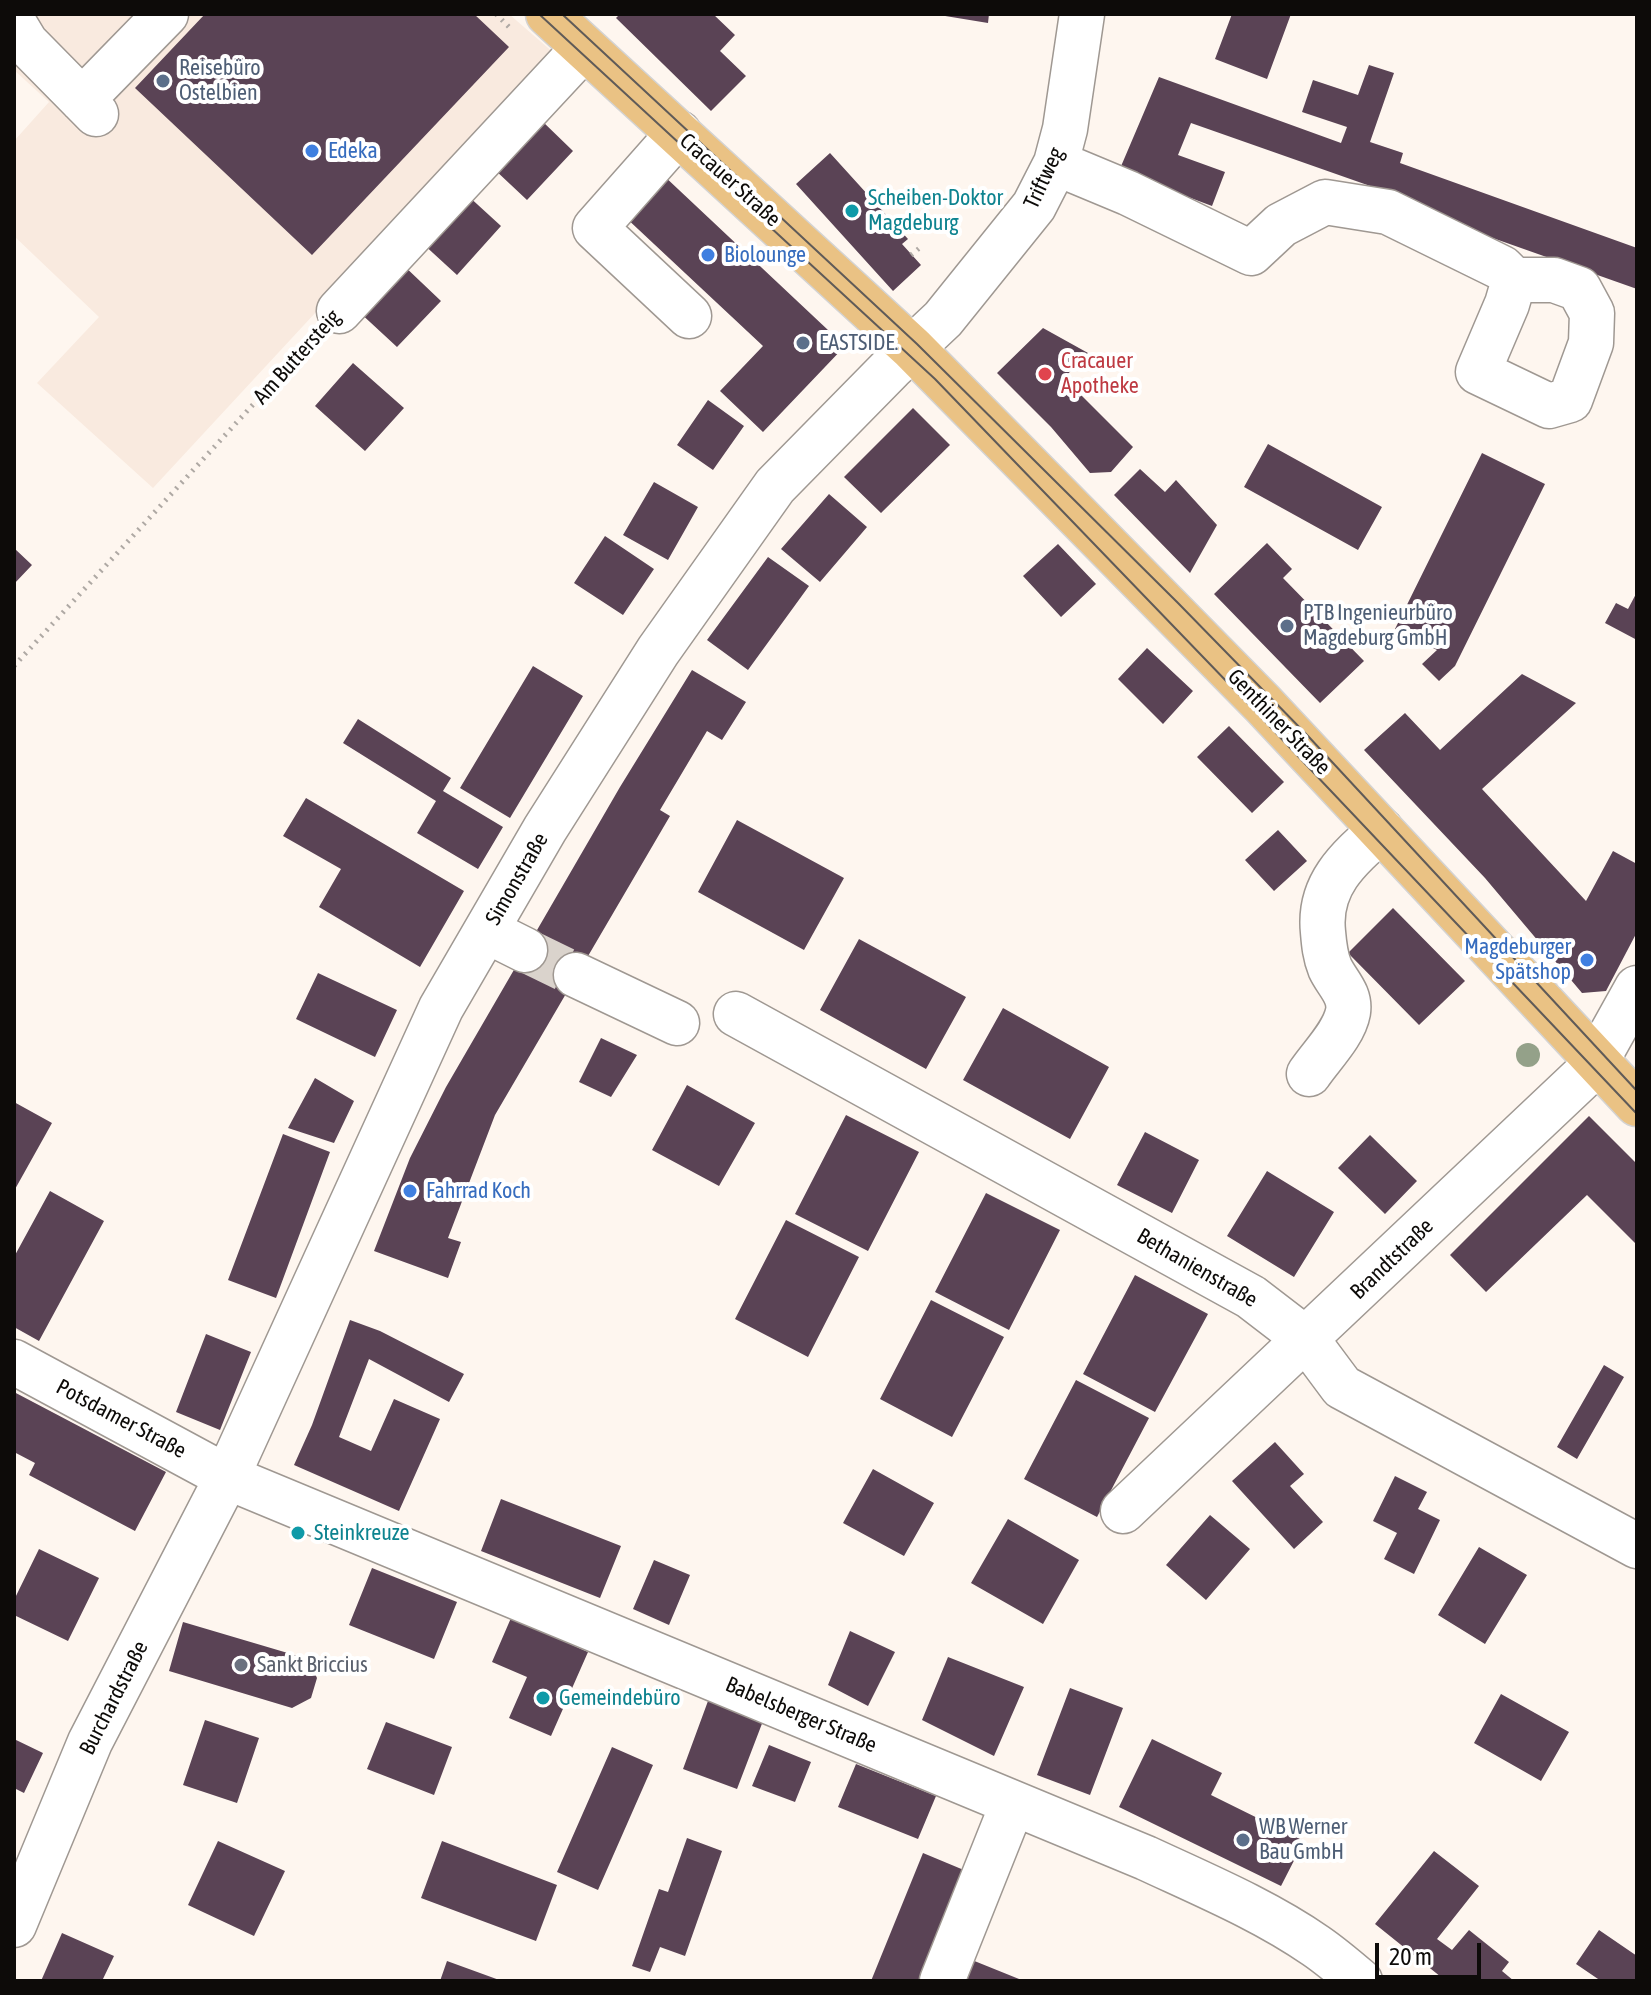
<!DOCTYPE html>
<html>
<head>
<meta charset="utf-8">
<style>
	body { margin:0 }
	#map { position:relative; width:1651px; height:1995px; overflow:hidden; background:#fef6ef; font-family:"Asap Condensed",sans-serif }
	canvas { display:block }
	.frame { position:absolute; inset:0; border:16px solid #0d0b09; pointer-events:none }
	.scale { position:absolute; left:1375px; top:1943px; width:106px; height:36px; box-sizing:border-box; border:4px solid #0d0b09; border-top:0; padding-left:10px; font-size:24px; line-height:28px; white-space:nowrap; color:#0d0b09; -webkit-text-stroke:6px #fff; paint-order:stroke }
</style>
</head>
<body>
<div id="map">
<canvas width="1651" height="1995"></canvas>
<div class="frame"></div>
<div class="scale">20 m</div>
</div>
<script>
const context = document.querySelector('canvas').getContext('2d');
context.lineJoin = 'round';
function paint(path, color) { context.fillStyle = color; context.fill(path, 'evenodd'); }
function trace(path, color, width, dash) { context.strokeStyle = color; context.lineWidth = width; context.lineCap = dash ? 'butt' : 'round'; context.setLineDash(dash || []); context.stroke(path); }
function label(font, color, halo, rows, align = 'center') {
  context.font = font + ' "Asap Condensed",sans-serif'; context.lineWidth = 8; context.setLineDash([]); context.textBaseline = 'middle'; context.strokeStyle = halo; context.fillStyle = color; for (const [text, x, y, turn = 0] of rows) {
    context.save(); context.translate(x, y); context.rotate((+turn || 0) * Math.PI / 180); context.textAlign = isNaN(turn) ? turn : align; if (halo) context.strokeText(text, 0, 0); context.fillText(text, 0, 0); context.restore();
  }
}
paint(new Path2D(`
	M14,14H509L555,54L153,488L37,383L99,317L14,236V141L49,102L14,70Z`), '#f9eadf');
paint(new Path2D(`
	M205,14H474L509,47L312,255L135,88Z
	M620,14H713L735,35L720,51L746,76L711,111L616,18Z
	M933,14H989L988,23Z
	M1232,14H1291L1267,79L1215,59Z
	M1369,65L1394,73L1370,142L1403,153L1400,163L1637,248V289L1371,195L1373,187L1191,123L1178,155L1225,172L1212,206L1119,171L1159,77L1341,143L1347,127L1302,112L1313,80L1358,95Z
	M540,119L573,151L527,200L494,169Z
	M830,153L908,239L902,244L921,265L893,291L796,184Z
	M662,174L845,346L763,432L720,391L763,346L623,215Z
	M466,194L501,226L457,275L421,242Z
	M401,263L441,301L397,347L357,310Z
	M1043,328L1088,353L1064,378L1133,447L1111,472L1090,473L1051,427L997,373Z
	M353,363L404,408L365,451L315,406Z
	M708,400L744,426L713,470L677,445Z
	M913,408L950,445L881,513L844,477Z
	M1268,444L1382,507L1358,550L1244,487Z
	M1482,453L1545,484L1455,666L1439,681L1422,664L1437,650L1395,629Z
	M1140,469L1165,492L1176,480L1217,525L1190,573L1114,495Z
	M654,482L698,507L668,560L623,535Z
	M829,494L867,527L820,582L781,549Z
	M605,536L654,569L623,615L574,583Z
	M1267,543L1292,569L1283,578L1364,661L1320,703L1214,594Z
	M1058,544L1096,584L1061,617L1023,576Z
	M14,548L32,565L14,584Z
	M768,557L809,586L748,670L707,640Z
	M1637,592V640L1605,623L1616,603L1628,609Z
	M1147,648L1193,691L1163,724L1118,679Z
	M533,666L583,696L510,818L460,788Z
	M692,670L746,702L722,740L707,731L660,810L670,816L495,1115L448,1238L461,1242L448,1278L374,1251L410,1158L446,1087L620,787Z
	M1522,674L1576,703L1482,789L1586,901L1613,851L1637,864V932L1606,991L1582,993L1485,878L1364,750L1405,713L1440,750Z
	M358,719L451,778L443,791L503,827L478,869L417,833L436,801L343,743Z
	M1229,726L1284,782L1252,813L1197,757Z
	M306,798L464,891L420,967L319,907L341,869L283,836Z
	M737,820L844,878L804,950L698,892Z
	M1278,830L1307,861L1274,891L1245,860Z
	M1393,908L1465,981L1419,1025L1348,953Z
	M859,939L966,997L926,1069L820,1010Z
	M318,973L397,1010L375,1057L296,1019Z
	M1003,1008L1109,1067L1070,1139L963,1080Z
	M601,1038L637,1055L611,1097L579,1082Z
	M315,1078L354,1101L334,1143L288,1128Z
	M687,1085L755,1123L719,1186L652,1150Z
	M14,1102L52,1123L14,1191Z
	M846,1115L919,1152L868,1251L795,1214Z
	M1589,1116L1637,1164V1245L1587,1195L1486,1292L1450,1255Z
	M1145,1132L1199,1160L1172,1213L1117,1185Z
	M283,1134L330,1152L276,1298L228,1280Z
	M1370,1135L1417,1181L1385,1214L1338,1168Z
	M1267,1171L1334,1212L1294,1277L1227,1236Z
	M50,1191L104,1221L39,1341L14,1327V1257Z
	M986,1193L1060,1230L1009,1330L935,1292Z
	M786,1220L859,1257L808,1357L735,1319Z
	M1135,1275L1208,1314L1155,1412L1083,1374Z
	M931,1300L1004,1337L952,1437L880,1399Z
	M350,1320L380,1331L464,1374L449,1402L369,1359L339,1437L371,1451L394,1399L440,1419L399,1511L294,1465L312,1425Z
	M206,1334L251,1352L220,1430L176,1412Z
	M1604,1365L1624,1377L1577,1459L1557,1447Z
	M1076,1380L1149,1418L1097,1517L1024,1479Z
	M14,1392L166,1472L135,1531L29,1475L35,1463L14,1452Z
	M1275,1442L1304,1474L1290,1486L1323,1522L1294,1549L1232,1481Z
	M873,1469L934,1503L904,1556L843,1523Z
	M1395,1476L1427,1492L1418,1509L1440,1520L1414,1574L1384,1559L1397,1533L1373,1521Z
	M501,1499L621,1546L600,1598L481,1551Z
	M1210,1515L1250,1549L1206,1600L1166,1565Z
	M1008,1519L1079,1560L1043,1624L971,1583Z
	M1479,1547L1527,1575L1485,1644L1438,1615Z
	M39,1549L99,1578L68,1641L14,1615V1600Z
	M654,1560L690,1575L669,1625L633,1609Z
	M372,1568L457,1602L434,1659L349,1625Z
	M511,1618L588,1652L551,1736L509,1718L527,1677L492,1662Z
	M183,1622L308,1659L317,1678L311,1698L292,1708L169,1671Z
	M850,1631L895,1652L868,1706L828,1685Z
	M948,1657L1024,1687L994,1756L922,1720Z
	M1070,1688L1123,1708L1090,1795L1037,1775Z
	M1501,1694L1569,1732L1541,1781L1474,1743Z
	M708,1701L763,1721L737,1789L683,1769Z
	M205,1720L259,1738L237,1803L183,1785Z
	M386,1722L452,1747L434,1795L367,1769Z
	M14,1739L43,1753L24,1793L14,1788Z
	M1152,1739L1222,1773L1211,1795L1304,1841L1281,1886L1119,1807Z
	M769,1745L811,1762L795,1802L752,1786Z
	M612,1747L653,1765L598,1890L557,1872Z
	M856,1764L936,1796L918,1839L838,1807Z
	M687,1838L722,1851L685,1956L660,1947L650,1972L632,1966L659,1889L668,1892Z
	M218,1841L285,1871L254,1936L188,1905Z
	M442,1841L557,1885L536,1941L421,1898Z
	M1434,1851L1479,1886L1437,1939L1452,1950L1469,1930L1509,1962L1502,1971L1514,1981H1446L1375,1924Z
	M923,1853L971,1873L926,1981H871Z
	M1599,1930L1637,1956V1981H1601L1576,1964Z
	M62,1933L114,1956L102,1981H41Z
	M967,1958L1024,1981H958Z
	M447,1961L502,1981H440Z`), '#5a4355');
trace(new Path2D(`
	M525,950L576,975`), '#dad3cc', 44, [44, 22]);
const minor = new Path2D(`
	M14,23L26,43L96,114
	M82,100L166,14
	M679,133L595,228L689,316
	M1056,163L1128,193L1251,253L1281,225L1325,202L1388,212L1502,268L1514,280L1507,304L1478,372L1549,406L1570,400L1591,343L1592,313L1579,289L1554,280H1514
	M339,311L583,49
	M487,931L525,950
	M576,975L677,1023
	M736,1014L1251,1297L1307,1340L1342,1387L1637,1546
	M1309,1074C1321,1056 1344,1034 1348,1012C1351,994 1337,983 1330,968C1325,956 1324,944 1323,932C1318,885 1348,859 1381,830
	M14,1362L227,1477L1146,1858C1204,1885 1264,1910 1316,1946C1332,1957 1346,1969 1360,1981
	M1123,1511L1593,1067L1637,988
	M14,1925L90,1742L227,1477L441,1008L545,829L658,651L775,486L891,368L943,319L1034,206L1056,163L1065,129L1082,14
	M942,1981L1013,1803`);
const major = new Path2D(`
	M548,14L912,348L1263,704L1637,1104`);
trace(minor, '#9f9892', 47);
trace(major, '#d3d3d3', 47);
trace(new Path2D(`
	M496,14L509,27
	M911,255L922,246
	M14,666L313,339`), '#afa9a4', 5, [2, 6]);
trace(minor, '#fff', 44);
trace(major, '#eac284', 44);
trace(new Path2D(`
	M539,14L935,379L1258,714L1637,1114
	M562,14L917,344L1178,603L1308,736L1637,1091`), '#605b58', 2);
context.fillStyle = '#94a189';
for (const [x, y] of [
	[1528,1055]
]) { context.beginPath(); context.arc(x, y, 12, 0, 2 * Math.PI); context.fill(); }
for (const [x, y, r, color] of [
	[163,81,8,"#5c6f8a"],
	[312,151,8,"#3f7fe0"],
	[852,211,8,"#0f9aa8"],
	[708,255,8,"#3f7fe0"],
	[803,343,8,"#5c6f8a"],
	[1045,374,8,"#e0444e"],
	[1287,626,8,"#5c6f8a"],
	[1587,960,8,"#3f7fe0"],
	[410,1191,8,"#3f7fe0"],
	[298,1533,8,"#0f9aa8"],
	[241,1665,8,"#6b7280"],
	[543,1698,8,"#0f9aa8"],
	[1243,1840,8,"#5c6f8a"]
]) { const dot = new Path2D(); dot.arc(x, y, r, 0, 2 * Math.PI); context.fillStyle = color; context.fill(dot); trace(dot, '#fff', 3); }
label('22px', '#4e5e75', '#fff', [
	["Reisebüro",179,68],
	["Ostelbien",179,93],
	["EASTSIDE.",819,343],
	["PTB Ingenieurbüro",1303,613],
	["Magdeburg GmbH",1303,638],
	["WB Werner",1259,1827],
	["Bau GmbH",1259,1852]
], 'left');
label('22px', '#366cbe', '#fff', [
	["Edeka",328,151],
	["Biolounge",724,255],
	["Magdeburger",1571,947,"right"],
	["Spätshop",1571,972,"right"],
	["Fahrrad Koch",426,1191]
], 'left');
label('22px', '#0d0b09', '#fff', [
	["Triftweg",1044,178,-65],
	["Cracauer Straße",730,180,42],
	["Am Buttersteig",297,357,-48],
	["Genthiner Straße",1279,722,46],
	["Simonstraße",517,879,-60],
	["Brandtstraße",1392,1259,-44],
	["Bethanienstraße",1197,1268,30],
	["Potsdamer Straße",121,1419,28],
	["Burchardstraße",114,1698,-63],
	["Babelsberger Straße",801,1715,23]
]);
label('22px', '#0d838f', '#fff', [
	["Scheiben-Doktor",868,198],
	["Magdeburg",868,223],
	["Steinkreuze",314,1533],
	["Gemeindebüro",559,1698]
], 'left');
label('22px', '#be3a42', '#fff', [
	["Cracauer",1061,361],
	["Apotheke",1061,386]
], 'left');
label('22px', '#5b616d', '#fff', [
	["Sankt Briccius",257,1665]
], 'left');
</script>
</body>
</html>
